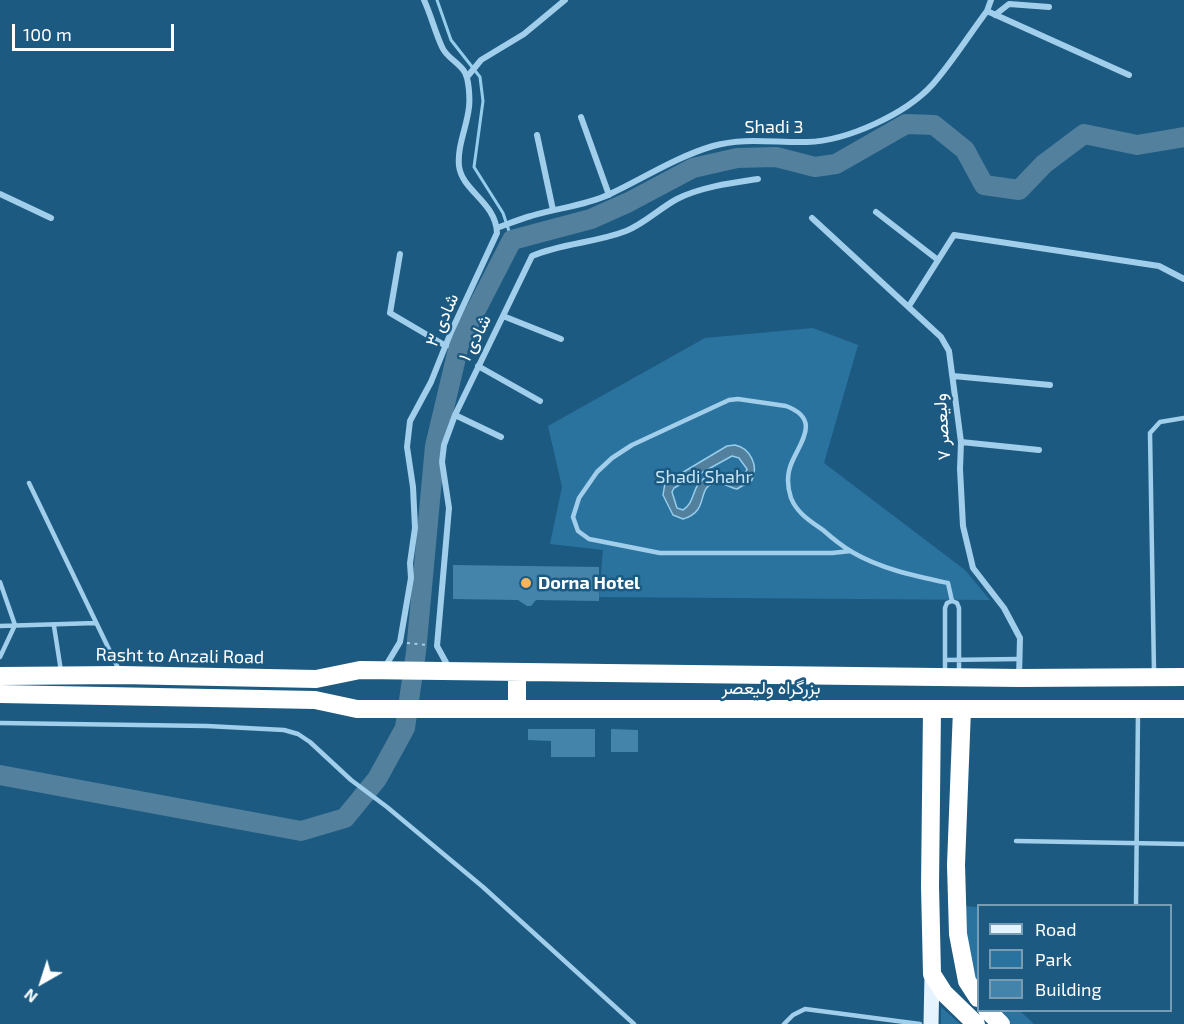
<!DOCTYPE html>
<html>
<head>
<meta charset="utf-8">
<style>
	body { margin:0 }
	#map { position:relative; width:1184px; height:1024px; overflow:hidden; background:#1c5a82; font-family:"Exo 2",sans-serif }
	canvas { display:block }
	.legend { position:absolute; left:977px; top:904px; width:195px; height:108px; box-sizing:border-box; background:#1c5a82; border:2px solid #779cb4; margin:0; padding:8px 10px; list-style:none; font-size:18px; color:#fff }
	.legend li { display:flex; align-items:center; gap:12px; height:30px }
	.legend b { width:30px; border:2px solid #779cb4 }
	.north { position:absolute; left:12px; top:952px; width:60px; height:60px; -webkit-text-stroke:4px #1c5a82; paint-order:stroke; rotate:219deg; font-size:16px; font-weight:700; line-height:24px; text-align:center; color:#fff }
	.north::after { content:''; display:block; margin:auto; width:21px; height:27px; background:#fff; clip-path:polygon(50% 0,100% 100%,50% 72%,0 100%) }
	.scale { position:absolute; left:12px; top:24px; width:162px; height:27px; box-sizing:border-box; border:3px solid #fff; border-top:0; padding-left:8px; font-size:18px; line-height:21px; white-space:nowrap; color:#fff; -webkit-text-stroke:4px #1c5a82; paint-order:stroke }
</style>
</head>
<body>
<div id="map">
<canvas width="1184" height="1024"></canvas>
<ul class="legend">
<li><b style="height:8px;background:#e4f3fe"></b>Road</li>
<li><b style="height:16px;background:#2b739f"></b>Park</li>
<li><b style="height:16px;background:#4484ab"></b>Building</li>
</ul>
<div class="north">N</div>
<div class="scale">100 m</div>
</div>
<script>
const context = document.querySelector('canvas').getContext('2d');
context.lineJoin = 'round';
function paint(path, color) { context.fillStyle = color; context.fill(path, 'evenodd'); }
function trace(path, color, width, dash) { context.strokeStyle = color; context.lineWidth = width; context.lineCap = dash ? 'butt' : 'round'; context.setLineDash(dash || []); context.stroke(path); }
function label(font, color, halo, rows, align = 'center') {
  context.font = font + ' "Exo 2",Vazirmatn,sans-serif'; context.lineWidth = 5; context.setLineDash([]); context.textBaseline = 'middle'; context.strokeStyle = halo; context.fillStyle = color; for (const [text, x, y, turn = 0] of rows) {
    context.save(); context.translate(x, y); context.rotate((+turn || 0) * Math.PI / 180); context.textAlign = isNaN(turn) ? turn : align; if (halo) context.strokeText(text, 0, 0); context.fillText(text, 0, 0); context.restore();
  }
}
paint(new Path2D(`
	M813,328L858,345L824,463L965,570L990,600L599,597L603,550L550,544L562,487L548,426L705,338Z
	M962,906L978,907V984L973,971Z
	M941,1007L960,1024H941Z
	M996,1011H1020L1034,1024H1011Z`), '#2b739f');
const water = new Path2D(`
	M735,445C750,448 759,466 752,480L737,489C730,488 725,483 718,483C694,484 712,511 683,519L673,515L663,495L665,483L727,446ZM732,456L739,458L747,469L745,475C733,481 722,469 708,476C690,485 697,501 683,510L677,508L672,492L674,488Z`);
paint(water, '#53809c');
trace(water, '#94ccec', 1.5);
trace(new Path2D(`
	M437,0L451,40L480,77L483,101L474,167L503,213L512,240`), '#94ccec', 3);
trace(new Path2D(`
	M0,775L301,831L345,818L377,779L405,728L416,652L435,446L460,341L512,240L591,219L629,202L693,168L737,158L776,157L815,167L836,164L906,124L934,125L965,150L984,185L1019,190L1044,164L1084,134L1137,145L1184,137`), '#53809c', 20);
paint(new Path2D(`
	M453,565L599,567V601L536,600L531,606H527L518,600L453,599Z
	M528,729H595V757H551V741L528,740Z
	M611,729L638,730V752H611Z`), '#4484ab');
trace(new Path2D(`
	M407,643L428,645`), '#a1ceea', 2, [3, 4.5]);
trace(new Path2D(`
	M29,483L119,670
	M851,551L832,553H660L589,539L578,531L573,517L579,498L597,472L612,458L632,445L729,400L738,399L786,406C821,419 801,441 792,462C787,473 787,486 791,498C797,513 810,521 823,530C832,538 842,546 852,552C881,569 915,576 948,583L952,601
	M0,582L15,625L0,657
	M0,626L96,623
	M54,626L61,671
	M945,660L1019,659
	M1154,672L1150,433L1160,422L1184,418
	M945,674V608L947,603L952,601L957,603L959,608V674
	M0,723L207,726L284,730L298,734L310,742L351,780L387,807L483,887L634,1024
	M1016,841L1184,844
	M1136,905L1138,712
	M784,1024L793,1015L805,1009L920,1024`), '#a1ceea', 4.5);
trace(new Path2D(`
	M987,11L1129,75
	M995,15L1009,4L1049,7
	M467,77L481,60L524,34L565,0
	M581,117L609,195
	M537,135L553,210
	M0,194L51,218
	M876,212L938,260
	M812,218L941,337L949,351L961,442L960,469L963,526L973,568L1004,608L1020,638L1019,677
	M497,228C508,224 520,219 531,216C557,208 585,206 610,194C644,178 676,157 713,146C744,137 776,143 807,142C847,141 906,114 933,84C953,61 969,35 987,11L991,0
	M400,254L390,313L446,346
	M909,306L954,235L1159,266L1184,279
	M503,316L561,339
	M478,366L540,401
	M953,376L1050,385
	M455,415L501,437
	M961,442L1039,450
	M385,667L400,642L411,578L410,563L415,528L413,487L407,447L410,421L431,382L451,332L497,233C496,202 462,191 459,166C457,146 467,127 469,107C470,98 469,78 464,71C458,62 446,57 442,47C435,32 431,15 424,0
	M449,668L437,646L449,508L442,462L444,445L455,415L532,256C562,243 595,243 626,231C644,224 660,208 677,199C701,187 731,183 758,179`), '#a1ceea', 6);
trace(new Path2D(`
	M931,1024L932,974`), '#e4f3fe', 15);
trace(new Path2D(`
	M517,672V709
	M0,676L121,675L316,679L360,670L1019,678L1184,677
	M0,694L315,700L357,709H1184
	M932,709L930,886L932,974L944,993L976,1024
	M962,709L956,865L958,934L967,981L978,998
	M987,1010L1001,1024`), '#fff', 18);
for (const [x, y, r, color] of [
	[526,583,6,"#fbb35e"]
]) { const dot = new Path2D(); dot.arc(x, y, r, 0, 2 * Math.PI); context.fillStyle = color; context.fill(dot); trace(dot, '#1c5a82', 2); }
label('18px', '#fff', '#1c5a82', [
	["Shadi 3",774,127],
	["شادی ۳",442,320,-66],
	["شادی ۱",475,338,-63],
	["ولیعصر ۷",942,427,-94],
	["Rasht to Anzali Road",180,656,1],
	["بزرگراه ولیعصر",771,688]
]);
label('18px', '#c5e5f7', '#1c5a82', [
	["Shadi Shahr",704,477]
]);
label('bold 18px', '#fff', '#1c5a82', [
	["Dorna Hotel",538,583]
], 'left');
</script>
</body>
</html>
